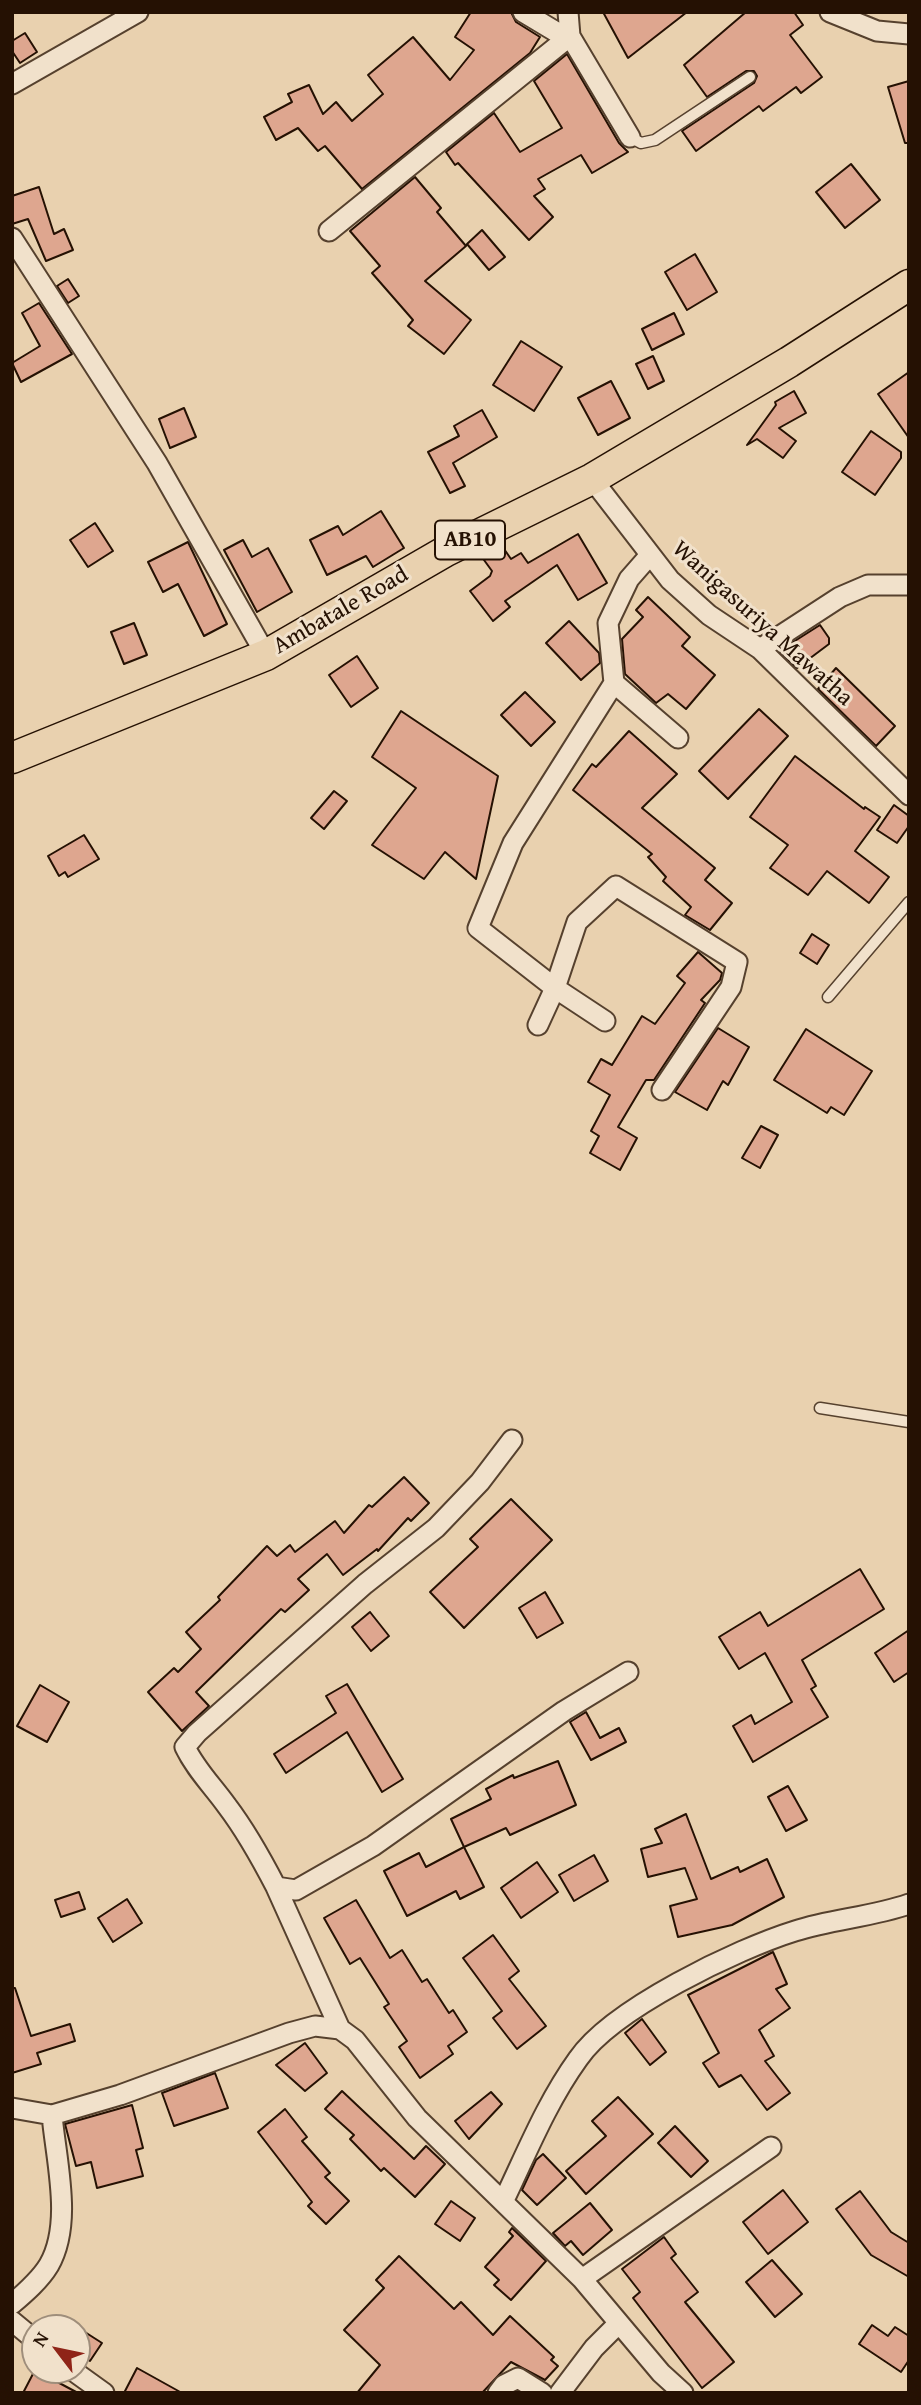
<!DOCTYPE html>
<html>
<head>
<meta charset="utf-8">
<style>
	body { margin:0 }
	#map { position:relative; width:921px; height:2405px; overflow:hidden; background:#e9d1af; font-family:"Gentium Book Plus",serif }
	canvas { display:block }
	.frame { position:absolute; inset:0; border:14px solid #251103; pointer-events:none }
	.north { position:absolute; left:21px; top:2314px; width:70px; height:70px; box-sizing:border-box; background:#f1e1cb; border:2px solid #9f8e7b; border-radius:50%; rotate:302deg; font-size:19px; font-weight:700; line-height:28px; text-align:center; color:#251103 }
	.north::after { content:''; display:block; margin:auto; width:24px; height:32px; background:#8f2418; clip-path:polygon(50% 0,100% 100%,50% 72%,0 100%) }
</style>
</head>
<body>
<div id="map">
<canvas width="921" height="2405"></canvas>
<div class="frame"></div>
<div class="north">N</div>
</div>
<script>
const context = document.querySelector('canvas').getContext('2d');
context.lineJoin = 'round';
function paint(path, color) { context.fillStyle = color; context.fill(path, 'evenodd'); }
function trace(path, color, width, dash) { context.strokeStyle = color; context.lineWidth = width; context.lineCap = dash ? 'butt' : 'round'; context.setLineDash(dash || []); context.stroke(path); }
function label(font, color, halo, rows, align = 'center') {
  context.font = font + ' "Gentium Book Plus",serif'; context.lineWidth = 6; context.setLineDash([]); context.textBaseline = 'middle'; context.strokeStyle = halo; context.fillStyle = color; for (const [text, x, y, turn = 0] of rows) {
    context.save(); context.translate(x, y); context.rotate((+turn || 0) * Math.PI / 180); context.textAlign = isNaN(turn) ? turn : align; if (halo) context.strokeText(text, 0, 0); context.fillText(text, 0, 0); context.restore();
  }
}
const building = new Path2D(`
	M471,12H511L516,22L540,37L530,53L362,189L325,146L318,151L298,128L276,140L264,117L292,102L288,94L309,85L323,114L336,102L352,121L383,94L368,75L413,37L450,80L474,50L455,37Z
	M603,12H687L628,58Z
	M746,12H794L803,25L790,35L822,77L801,93L796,87L763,111L759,106L696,151L682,131L754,83L757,76L754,71H746L707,97L684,65Z
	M25,33L37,52L20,63L12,51V41Z
	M567,54L619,143L628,152L592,173L581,155L538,179L545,189L534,196L553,217L529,240L458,163L455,165L446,152L494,113L520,152L562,128L534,81Z
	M909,81V143H905L888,87Z
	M851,164L880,200L845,228L816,192Z
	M415,177L441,208L437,212L466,246L425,281L471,320L444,354L408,326L413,320L372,273L380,266L350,231Z
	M39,187L54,234L64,229L73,250L46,261L28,219L12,224V196Z
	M482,230L505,257L489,270L467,244Z
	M695,254L717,292L687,310L665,272Z
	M68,279L79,296L68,303L57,286Z
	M39,303L72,354L21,382L12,363L40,346L22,313Z
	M674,313L684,334L652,350L642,329Z
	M521,341L562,367L534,411L493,385Z
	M653,356L664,381L648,389L636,364Z
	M909,372V438L878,394Z
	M611,381L630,418L598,435L578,398Z
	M794,391L806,413L779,428L796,441L783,458L757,439L747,445L776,405L775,402Z
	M184,408L196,437L170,448L159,419Z
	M482,410L497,437L453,463L465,486L450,493L428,452L459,436L454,426Z
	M871,431L901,452V458L875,495L842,472Z
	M381,511L404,548L373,567L366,556L327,575L310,540L338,526L343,535Z
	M95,523L113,551L88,567L70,540Z
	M578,534L607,583L578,600L557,565L505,601L510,607L493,621L470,591L490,576L492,571L484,560L502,546L511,559L521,553L528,563Z
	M243,540L252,557L268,548L292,592L257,612L224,550Z
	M188,542L227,624L204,636L178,584L163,592L148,562Z
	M648,597L690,637L682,646L715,675L686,709L668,694L656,703L625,674L622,639L643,617L636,610Z
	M569,621L599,653L600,663L581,680L546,643Z
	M134,623L147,655L124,664L111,632Z
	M820,625L829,638V644L797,668L779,651Z
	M357,656L378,688L351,707L329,675Z
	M836,668L895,726L876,746L818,689Z
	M525,692L555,722L531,746L501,715Z
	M759,709L788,736L728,799L699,771Z
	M401,711L498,776L476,879L445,852L424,879L372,845L416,788L372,757Z
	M629,731L677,774L642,808L715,868L705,880L732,903L710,930L685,915L691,907L663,881L666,877L648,857L652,854L573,790L592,764L596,767Z
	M795,756L864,809L865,807L880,817L855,851L889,877L869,903L827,871L808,895L770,868L788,845L750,817Z
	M334,791L347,801L324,829L311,818Z
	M894,805L909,816V826L897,843L877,830Z
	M84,835L99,859L68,877L65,872L59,876L48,856Z
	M812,934L829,945L817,964L800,953Z
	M698,952L722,973L720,980L701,1000L705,1003L654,1080H646L618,1127L637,1138L620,1170L590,1153L599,1136L591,1131L610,1095L588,1082L601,1059L612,1065L642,1016L655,1024L685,983L677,976Z
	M718,1028L749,1047L728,1085L723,1081L707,1110L675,1092Z
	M806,1029L872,1071L844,1115L831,1107L827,1113L774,1080Z
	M761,1126L778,1135L760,1168L742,1158Z
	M404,1477L429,1503L411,1521L408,1518L378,1551L377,1549L343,1575L327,1554L298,1579L309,1590L285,1612L281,1609L196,1692L209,1706L182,1731L148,1692L174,1668L178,1672L201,1649L186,1632L220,1600L218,1597L267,1546L277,1556L290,1545L295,1552L335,1521L344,1533L369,1505L372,1507Z
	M511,1499L552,1540L464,1628L430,1592L478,1547L470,1539Z
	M860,1569L884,1609L802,1660L816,1686L811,1689L828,1717L753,1762L733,1726L751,1715L755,1724L792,1702L765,1653L739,1669L719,1637L760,1612L768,1626Z
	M545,1592L563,1623L537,1638L519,1608Z
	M370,1612L389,1636L371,1651L352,1627Z
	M909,1630V1672L894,1682L875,1653Z
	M347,1684L403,1779L382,1792L347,1732L286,1773L274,1754L336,1713L326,1696Z
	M40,1685L69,1702L47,1742L17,1726Z
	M586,1712L600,1738L619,1728L626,1742L591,1760L570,1722Z
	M558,1761L576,1805L510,1835L506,1828L464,1847L451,1819L491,1799L486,1789L513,1775L514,1778Z
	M788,1786L807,1820L786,1831L768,1797Z
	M686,1814L711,1879L738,1867L740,1872L767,1859L784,1897L732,1925L678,1937L670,1906L697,1899L685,1868L648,1877L641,1849L662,1843L655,1829Z
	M464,1847L484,1887L460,1899L456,1891L407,1916L384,1871L419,1853L426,1867Z
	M594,1855L608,1881L574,1901L559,1875Z
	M537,1862L558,1892L521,1918L501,1888Z
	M79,1892L85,1909L61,1917L55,1900Z
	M127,1899L142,1923L113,1942L98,1918Z
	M356,1900L390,1958L402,1950L422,1982L427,1979L449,2013L453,2010L467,2032L448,2046L453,2054L420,2078L399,2047L407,2041L384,2007L389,2004L360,1958L350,1964L324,1918Z
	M493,1935L519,1971L509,1979L546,2026L517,2049L493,2018L502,2011L463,1958Z
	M773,1952L787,1984L776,1989L790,2008L759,2030L774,2056L765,2061L790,2093L767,2110L741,2075L719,2087L703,2063L719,2053L688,1995Z
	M12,1988H15L31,2036L70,2024L75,2041L37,2053L41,2064L12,2073Z
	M642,2019L666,2052L650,2065L625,2033Z
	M305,2043L327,2073L305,2091L276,2065Z
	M215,2073L228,2108L174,2126L162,2093Z
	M342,2091L414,2159L426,2146L445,2164L415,2197L384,2168L381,2171L350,2139L354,2135L325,2109Z
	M491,2092L502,2104L469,2139L455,2121Z
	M618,2097L653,2134L586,2194L566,2171L606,2136L592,2121Z
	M132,2105L143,2148L136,2150L143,2176L97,2188L91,2162L76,2166L65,2124Z
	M285,2109L307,2137L302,2141L330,2173L325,2177L349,2201L326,2224L308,2206L312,2202L258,2132Z
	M675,2126L708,2161L691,2177L658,2143Z
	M543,2154L566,2178L537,2205L522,2190L536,2160Z
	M783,2190L808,2222L768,2254L743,2222Z
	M860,2191L891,2232L909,2243V2277L871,2255L836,2209Z
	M451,2201L475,2218L460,2241L435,2224Z
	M590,2203L612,2230L583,2255L571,2241L565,2246L553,2233Z
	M512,2228L546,2261L511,2300L494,2285L499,2280L485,2267L513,2236L509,2232Z
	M664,2237L676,2254L671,2258L698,2292L685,2302L734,2362L702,2388L633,2298L640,2292L622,2269Z
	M399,2256L454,2309L461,2302L493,2335L510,2316L554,2357L551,2360L558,2366L545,2380L511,2362L482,2393H357L380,2365L344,2330L384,2288L376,2280Z
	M772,2260L802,2294L775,2317L746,2282Z
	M872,2325L888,2336L895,2327L909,2336V2360L901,2372L859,2344Z
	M77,2327L102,2343L90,2361L77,2353Z
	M137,2368L182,2393H124Z
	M35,2370L78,2393H23Z`);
paint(building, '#dea68f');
trace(building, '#251103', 2);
const service = new Path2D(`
	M630,137L641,143L655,140L750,77
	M828,997L909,902
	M820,1408L909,1422`);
const minor = new Path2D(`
	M523,12L558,33L570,36
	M568,12L570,36L630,137
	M830,12L877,31L909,34
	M12,84L138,12
	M329,231L570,36
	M12,238L157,463L266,655
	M592,479L670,580L709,615L760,649L909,795
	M650,555L629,579L608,623L614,683L678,738
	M760,649L840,597L868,585H909
	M605,1021L555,988L478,928L513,843L614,683
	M538,1025L555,988L577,922L616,886L737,962L731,987L662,1090
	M512,1440L480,1482L436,1528L365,1584L197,1733L185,1747C196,1770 212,1785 227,1806C246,1831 261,1858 276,1887L296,1890L373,1846L564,1711L628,1672
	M276,1887L340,2029
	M12,2108L52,2115L120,2095L289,2033L315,2026L340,2029L355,2040L417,2118L582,2279L661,2373L683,2393
	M504,2200C527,2152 547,2102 578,2059C612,2009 737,1949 795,1931C832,1919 872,1917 909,1904
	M582,2279L771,2147
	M12,2304C25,2293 40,2280 49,2265C73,2223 56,2161 52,2115
	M12,2321L35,2340
	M72,2370L104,2393
	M498,2393L504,2385L518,2378L542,2393
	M560,2393L594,2348L619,2323`);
const primary = new Path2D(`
	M12,758L266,655L446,551L592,479L789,362L909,285`);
trace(service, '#56412e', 13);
trace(minor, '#56412e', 23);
trace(primary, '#251103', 33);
trace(service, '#f1e1cb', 10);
trace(minor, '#f1e1cb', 19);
trace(primary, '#e9d1af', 30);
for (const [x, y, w] of [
	[470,540,70]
]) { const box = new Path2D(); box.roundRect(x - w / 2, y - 19.5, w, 39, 5); context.fillStyle = '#f1e1cb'; context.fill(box); trace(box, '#251103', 2); }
label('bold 23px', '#251103', null, [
	["AB10",470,540]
]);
label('24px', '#251103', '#f1e1cb', [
	["Ambatale Road",341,611,-30],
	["Wanigasuriya Mawatha",762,624,42]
]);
</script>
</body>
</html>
